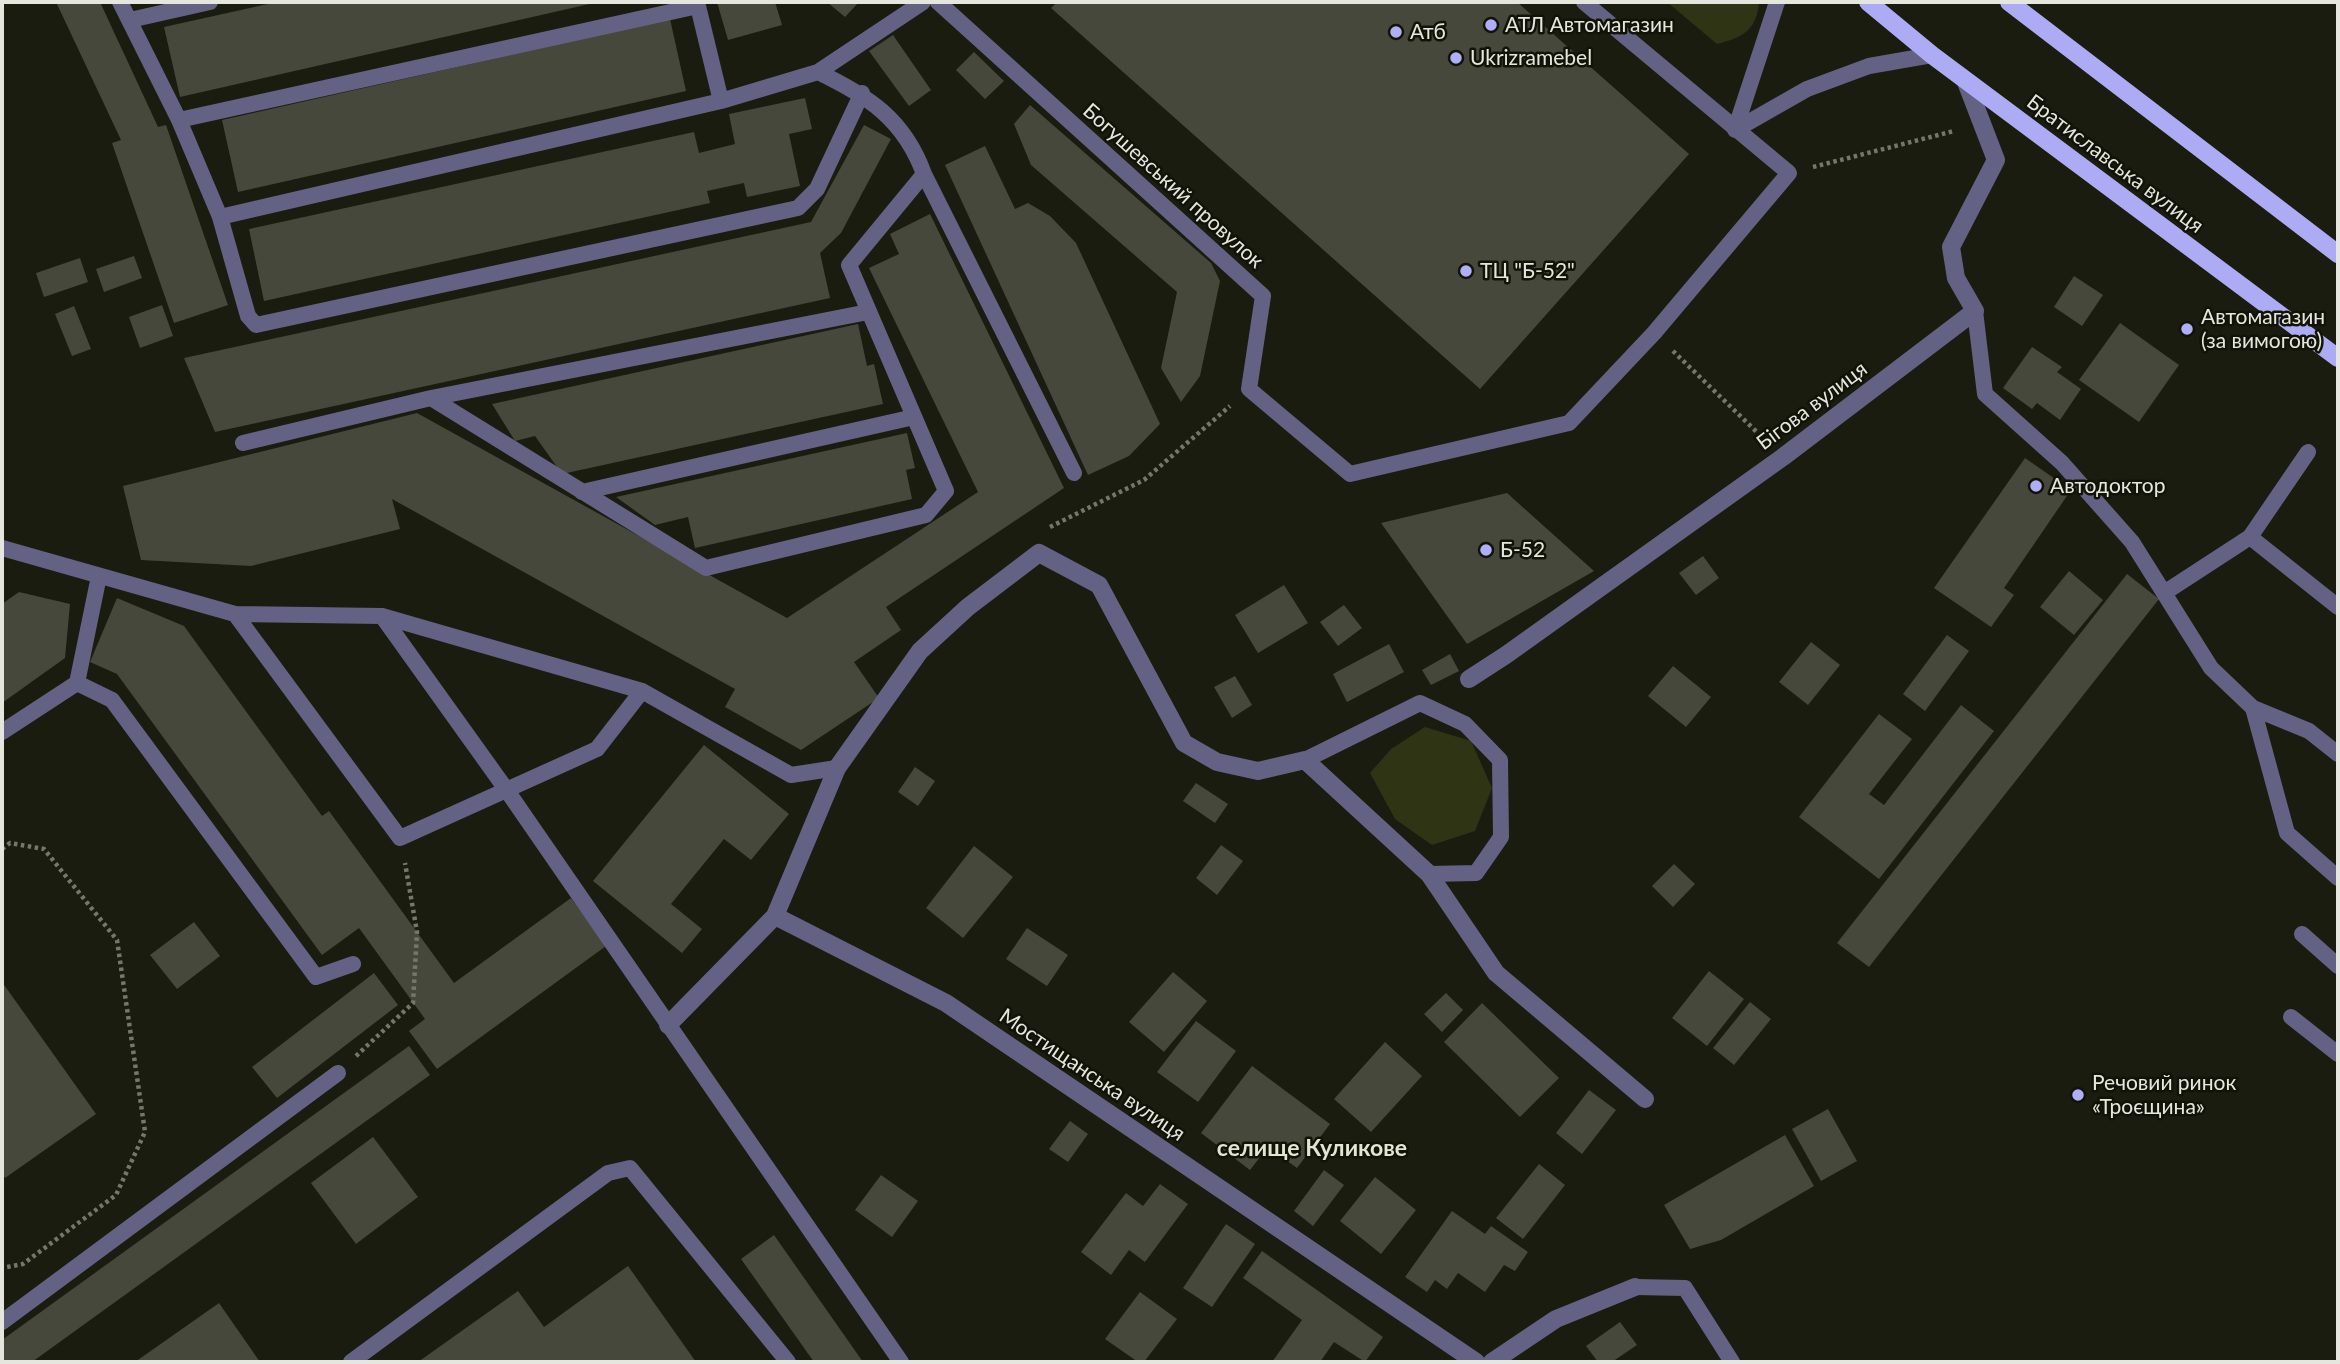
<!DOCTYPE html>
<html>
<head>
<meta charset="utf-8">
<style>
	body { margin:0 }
	#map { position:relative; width:2340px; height:1364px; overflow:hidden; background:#1a1c10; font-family:Lato,sans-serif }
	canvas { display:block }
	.frame { position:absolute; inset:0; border:4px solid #e5e7df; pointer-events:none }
</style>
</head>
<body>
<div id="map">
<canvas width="2340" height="1364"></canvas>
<div class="frame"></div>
</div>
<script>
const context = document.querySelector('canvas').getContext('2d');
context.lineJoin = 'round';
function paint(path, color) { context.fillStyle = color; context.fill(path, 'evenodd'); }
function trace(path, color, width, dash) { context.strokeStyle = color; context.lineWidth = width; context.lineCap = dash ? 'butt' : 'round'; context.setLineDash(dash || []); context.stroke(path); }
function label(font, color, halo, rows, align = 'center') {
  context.font = font + ' Lato,sans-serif'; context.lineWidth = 5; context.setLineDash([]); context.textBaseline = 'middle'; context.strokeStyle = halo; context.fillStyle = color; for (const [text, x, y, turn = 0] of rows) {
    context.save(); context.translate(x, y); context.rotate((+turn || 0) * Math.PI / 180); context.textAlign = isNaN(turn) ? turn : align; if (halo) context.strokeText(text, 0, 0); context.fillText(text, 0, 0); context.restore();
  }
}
paint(new Path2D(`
	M1667,2H1759C1757,30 1742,38 1717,44Z
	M1425,727L1471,741L1492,788L1475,831L1432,845L1395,819L1370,773L1391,749Z`), '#2f3415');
paint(new Path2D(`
	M56,2H100L158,127L166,125L228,305L174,323L112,143L121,140Z
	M277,2H594V3L180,97L164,27Z
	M717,2H775L782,25L728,40Z
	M827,2H859L845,17Z
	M1057,2H1517L1689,154L1480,389L1051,8Z
	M670,19L686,91L238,192L222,120Z
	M893,35L931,90L909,106L869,51Z
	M974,52L1004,81L985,99L956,70Z
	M805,98L812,129L789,134L800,186L747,197L744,183L707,191L710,203L264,301L249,229L694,132L699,153L735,144L729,114Z
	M1030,105L1211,263L1220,281L1200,376L1181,402L1161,368L1177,292L1031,165L1014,124Z
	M864,125L891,139L841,233L820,253L830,298L215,432L184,358L811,222Z
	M985,146L1015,209L1028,203L1050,216L1076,243L1160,424L1129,456L1088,475L945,165Z
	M930,214L1064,488L886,607L901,630L854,662L879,698L801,750L725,707L735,689L392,499L400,529L251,566L141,560L123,486L417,413L787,618L978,492L869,268L899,254L890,234Z
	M134,256L142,278L104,292L96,269Z
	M80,258L88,282L44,297L36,273Z
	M2074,276L2103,295L2082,326L2054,307Z
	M162,305L173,336L140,348L129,317Z
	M74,306L91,349L72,356L55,314Z
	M2120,323L2179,365L2139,422L2079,380Z
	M858,324L867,366L874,364L883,404L562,474L535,436L515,441L492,404Z
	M2032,347L2062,367L2057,372L2081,389L2060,420L2037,403L2032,409L2003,388Z
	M907,433L915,468L906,470L912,499L695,548L688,517L655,525L616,497Z
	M2025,458L2071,490L2004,588L2014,595L1991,627L1934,588Z
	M1507,493L1594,571L1467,644L1381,523Z
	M1703,556L1719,578L1696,595L1679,573Z
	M2069,571L2103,600L2074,635L2040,607Z
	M2127,574L2159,599L1869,967L1837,943Z
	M1284,585L1308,623L1258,653L1235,615Z
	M19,592L70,604L65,658L2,703V604Z
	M117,598L184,626L322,816L329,811L454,983L571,898L606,946L437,1069L409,1031L425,1019L359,928L322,955L117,674L90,662Z
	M1344,605L1362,628L1338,646L1320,622Z
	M1947,635L1969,651L1925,711L1903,694Z
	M1811,642L1840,665L1808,705L1779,682Z
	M1389,644L1404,672L1347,702L1333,674Z
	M1450,654L1459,671L1431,685L1422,670Z
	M1673,666L1711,697L1686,727L1648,696Z
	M1235,676L1252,705L1232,718L1214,687Z
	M1961,705L1994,731L1879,879L1799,817L1879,714L1912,739L1869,794L1884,805Z
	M704,745L789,814L751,860L724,839L671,904L702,929L682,953L593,881Z
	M915,767L935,781L918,806L898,792Z
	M1196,783L1228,804L1215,823L1183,801Z
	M1221,845L1243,861L1217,895L1196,878Z
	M974,846L1013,877L963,938L926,908Z
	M1674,864L1695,884L1673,907L1652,886Z
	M194,922L220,956L177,989L150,955Z
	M1027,928L1068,955L1047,986L1006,959Z
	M1709,971L1744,999L1707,1046L1672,1018Z
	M1173,972L1207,1001L1164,1052L1129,1022Z
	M374,973L398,1005L277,1098L252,1067Z
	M2,982L96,1114L5,1178L2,1173Z
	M1446,993L1463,1010L1442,1032L1424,1014Z
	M1750,1002L1771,1019L1734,1065L1713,1048Z
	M1482,1003L1559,1078L1520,1117L1444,1042Z
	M1196,1021L1236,1051L1198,1102L1157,1072Z
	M1385,1042L1422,1076L1371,1132L1334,1099Z
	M409,1046L430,1075L32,1362H2V1340Z
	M1252,1066L1330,1124L1297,1168L1268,1147L1250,1170L1201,1133Z
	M1589,1090L1616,1110L1582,1154L1556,1133Z
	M1828,1109L1857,1161L1821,1181L1792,1129Z
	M1070,1121L1088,1134L1068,1162L1049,1149Z
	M1785,1135L1814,1186L1721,1240L1690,1249L1664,1205Z
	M373,1137L418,1197L356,1244L311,1183Z
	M1539,1164L1565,1185L1523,1239L1496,1218Z
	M1324,1170L1344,1185L1313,1226L1294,1211Z
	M881,1175L918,1201L892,1237L855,1210Z
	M1375,1177L1416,1210L1381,1254L1340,1221Z
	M1160,1184L1188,1204L1145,1262L1129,1250L1111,1275L1081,1252L1126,1193L1143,1206Z
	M1452,1211L1485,1234L1491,1226L1528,1252L1515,1271L1504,1265L1485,1292L1458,1273L1447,1289L1435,1280L1427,1292L1405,1277Z
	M1226,1224L1255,1244L1212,1307L1183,1288Z
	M774,1235L863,1362H814L741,1259Z
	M1262,1251L1383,1337L1365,1362L1334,1342L1320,1362H1272L1302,1320L1243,1278Z
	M628,1266L696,1362H418L518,1291L544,1327Z
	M1140,1292L1177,1319L1144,1362H1138L1105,1339Z
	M219,1303L260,1362H135Z
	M1620,1322L1637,1345L1612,1362H1598L1586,1346Z`), '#45483a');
trace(new Path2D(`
	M1813,167L1954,131
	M1673,351L1762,437
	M1050,527L1144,480L1230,406
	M2,849L10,843L44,849L117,940L145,1132L116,1195L23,1264L2,1268
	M356,1056L413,1003L417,932L405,863`), '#75776d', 4.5, [3.5, 3.5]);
trace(new Path2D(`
	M120,2L179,120L220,217L248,316L256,325L798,208L817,189L862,93
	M697,2L721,101
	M938,2L1263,296L1249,389L1350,474L1569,423L1654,333L1789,173L1584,2
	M1777,2L1735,130L1807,89L1869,66L1932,55
	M130,20L210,2
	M179,120L698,6
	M924,174L1074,473
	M220,217L721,101L818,72L923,2
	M1975,311L1985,394L2062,463L2132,542L2211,668L2253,708L2309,731L2338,754
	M431,398L706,568L926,515L946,491L849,265L924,174C904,119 868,96 818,72
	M243,443L431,398L868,312
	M582,492L914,417
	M2250,537L2308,452
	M2,548L235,614L382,616L642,691L791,775L837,768
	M2164,593L2250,537L2338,607
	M235,614L400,838L597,749L642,691
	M382,616L508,792L901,1362
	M77,683L112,700L316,977L353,964
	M2253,708L2287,833L2338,878
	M2,732L77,683L99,576
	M1305,760L1420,703L1465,724L1500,760L1501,837L1476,873L1429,874
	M2302,934L2338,966
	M2291,1017L2338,1054
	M1635,1287L1685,1288L1732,1362
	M2,1322L338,1073
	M351,1362L608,1173L630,1168L788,1362`), '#636285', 16);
trace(new Path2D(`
	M1469,679L1506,655L1783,457L1975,311L1956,278L1951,247L1996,160L1966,82
	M775,916L946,1003L1476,1362
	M668,1025L775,916L837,768L920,651L968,607L1039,553L1099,585L1184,743L1217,762L1258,771L1305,760L1429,874L1496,973L1645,1099
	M1492,1362L1556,1319L1635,1287`), '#636285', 18);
trace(new Path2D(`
	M1868,2L1932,55L2338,358
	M2009,2L2338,254`), '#adabf4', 18);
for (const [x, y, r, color] of [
	[1491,25,7,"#b0aefa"],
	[1396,32,7,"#b0aefa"],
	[1456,58,7,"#b0aefa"],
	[1466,271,7,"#b0aefa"],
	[2187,329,7,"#b0aefa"],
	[2036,486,7,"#b0aefa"],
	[1486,550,7,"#b0aefa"],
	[2078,1095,7,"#b0aefa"]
]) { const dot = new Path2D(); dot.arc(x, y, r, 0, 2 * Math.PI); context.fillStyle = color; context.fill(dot); trace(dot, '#111307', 2.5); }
label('21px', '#e5e7df', '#111307', [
	["АТЛ Автомагазин",1505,25],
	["Атб",1410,32],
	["Ukrizramebel",1470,58],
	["ТЦ \"Б-52\"",1480,271],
	["Автомагазин",2201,317],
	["(за вимогою)",2201,341],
	["Автодоктор",2050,486],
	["Б-52",1500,550],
	["Речовий ринок",2092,1083],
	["«Троєщина»",2092,1107]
], 'left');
label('21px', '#e5e7df', '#111307', [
	["Братиславська вулиця",2115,164,37],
	["Богушевський провулок",1173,186,42],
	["Бігова вулиця",1812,406,-37],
	["Мостищанська вулиця",1092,1075,34]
]);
label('bold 23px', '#e1e5d4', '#111307', [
	["селище Куликове",1312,1149]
]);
</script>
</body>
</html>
